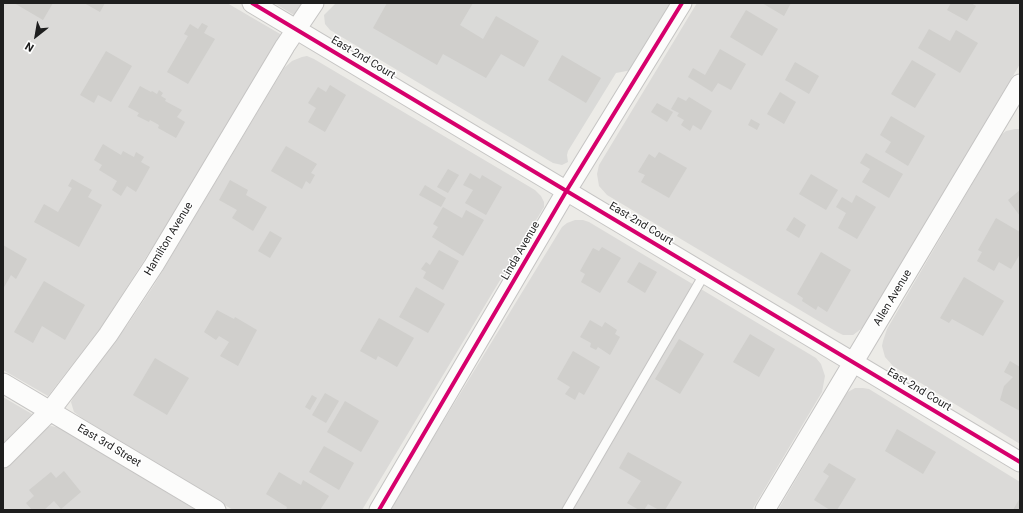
<!DOCTYPE html>
<html>
<head>
<meta charset="utf-8">
<style>
	body { margin:0 }
	#map { position:relative; width:1023px; height:513px; overflow:hidden; background:#ecebe7; font-family:Roboto,sans-serif }
	canvas { display:block }
	.frame { position:absolute; inset:0; border:4px solid #1e1e1e; pointer-events:none }
	.north { position:absolute; left:16px; top:16px; width:40px; height:40px; -webkit-text-stroke:3px #fff; paint-order:stroke; rotate:211deg; font-size:11px; font-weight:700; line-height:16px; text-align:center; color:#1e1e1e }
	.north::after { content:''; display:block; margin:auto; width:14px; height:18px; background:#1e1e1e; clip-path:polygon(50% 0,100% 100%,50% 72%,0 100%) }
</style>
</head>
<body>
<div id="map">
<canvas width="1023" height="513"></canvas>
<div class="frame"></div>
<div class="north">N</div>
</div>
<script>
const context = document.querySelector('canvas').getContext('2d');
context.lineJoin = 'round';
function paint(path, color) { context.fillStyle = color; context.fill(path, 'evenodd'); }
function trace(path, color, width, dash) { context.strokeStyle = color; context.lineWidth = width; context.lineCap = dash ? 'butt' : 'round'; context.setLineDash(dash || []); context.stroke(path); }
function label(font, color, halo, rows, align = 'center') {
  context.font = font + ' Roboto,sans-serif'; context.lineWidth = 3; context.setLineDash([]); context.textBaseline = 'middle'; context.strokeStyle = halo; context.fillStyle = color; for (const [text, x, y, turn = 0] of rows) {
    context.save(); context.translate(x, y); context.rotate((+turn || 0) * Math.PI / 180); context.textAlign = isNaN(turn) ? turn : align; if (halo) context.strokeText(text, 0, 0); context.fillText(text, 0, 0); context.restore();
  }
}
paint(new Path2D(`
	M3,3H227L287,38L100,329L48,396L3,370Z
	M274,3H307L299,18Z
	M697,3H1020V64L865,326L853,335H843L837,332L607,195L599,186L597,174L599,165Z
	M307,56L314,59L535,190L541,196L544,202V207L362,510H233L82,418L74,412L71,402L75,394L128,324L154,285L284,68L292,61L302,57Z
	M1015,129H1020V444L893,366L885,357L882,346L883,341L887,329L1001,135L1006,131Z
	M575,220H583L589,222L816,358L821,364L825,376L822,392L752,510H389L562,227L567,223Z
	M855,388H863L869,389L1020,482V510H778L845,396L848,392Z
	M3,397L32,414L3,444Z
	M51,426L61,428L196,510H3V469L43,429Z`), '#dbdad8');
paint(new Path2D(`
	M336,3H673L632,70L616,73L568,151L567,155L568,162L562,165L553,163L330,30L325,24L324,15Z`), '#dadad8');
paint(new Path2D(`
	M14,3H53L43,20Z
	M84,3H105L100,12Z
	M387,3H473L460,25L483,39L496,16L539,41L524,67L501,54L486,78L443,54L437,65L373,28Z
	M762,3H791L784,16Z
	M951,3H971L976,6L967,21L947,10Z
	M746,10L778,29L762,56L730,37Z
	M202,23L208,26L204,33L215,39L188,84L167,72L188,36L184,34L190,24L198,29Z
	M929,29L950,41L956,30L978,43L960,73L918,48Z
	M720,49L746,64L731,90L718,83L712,92L688,77L693,68L705,75Z
	M106,51L132,66L111,102L98,95L94,103L80,95Z
	M562,55L601,78L586,103L548,80Z
	M912,60L936,74L915,108L891,94Z
	M795,62L819,76L809,94L785,80Z
	M330,85L346,95L325,132L308,122L316,108L308,103L318,87L326,92Z
	M140,86L151,92L152,91L157,94L159,90L163,93L161,96L166,99L165,101L182,110L177,117L185,122L176,138L158,128L159,125L150,120L149,122L137,116L139,113L128,107Z
	M780,92L796,102L784,124L767,114Z
	M678,97L686,101L689,97L712,111L701,130L693,125L690,131L681,125L684,120L677,116L679,113L671,109Z
	M657,103L673,112L667,122L651,112Z
	M891,116L925,136L908,166L885,152L891,142L880,135Z
	M751,119L760,124L757,130L748,125Z
	M103,144L121,155L123,151L134,157L136,152L144,157L141,162L150,167L136,192L127,186L121,196L112,190L117,181L99,170L102,165L94,160Z
	M286,146L317,164L311,173L315,175L310,184L306,181L302,189L271,171Z
	M659,152L687,168L669,198L641,182L645,175L638,172L649,154L655,158Z
	M866,153L903,174L889,198L862,182L870,169L860,163Z
	M448,169L459,175L448,193L437,187Z
	M470,173L480,179L482,175L502,187L486,215L465,203L473,190L463,185Z
	M811,174L838,190L826,210L799,194Z
	M72,179L92,190L88,197L102,205L79,247L34,222L44,204L58,212L72,188L68,186Z
	M230,180L248,190L246,195L267,207L253,231L232,218L237,210L219,200Z
	M425,185L446,198L441,207L419,195Z
	M1020,190V216L1008,200Z
	M856,195L876,207L857,239L838,228L846,213L836,207L842,197L852,203Z
	M443,207L462,218L466,210L484,220L463,256L432,237L438,227L433,224Z
	M794,217L806,225L799,238L786,230Z
	M996,218L1020,232V254L1011,269L999,262L994,271L977,261L982,252L978,250Z
	M270,231L282,238L270,258L258,251Z
	M3,245L27,259L16,279L11,275L3,289Z
	M602,247L621,258L600,293L581,282L585,274L580,271L593,248L599,251Z
	M439,250L459,261L443,290L423,278L426,272L421,269L426,262L430,265Z
	M821,252L851,270L827,312L818,306L816,310L802,301L803,298L797,294Z
	M639,262L657,272L645,293L627,282Z
	M964,277L1004,301L983,336L952,319L949,323L940,318Z
	M44,281L85,305L65,340L42,326L33,343L14,332Z
	M416,287L445,304L428,333L399,317Z
	M217,310L234,319L235,317L257,330L238,366L220,356L229,342L219,336L216,340L204,332Z
	M379,318L414,338L397,367L378,356L376,360L360,351Z
	M590,320L602,327L605,322L617,330L615,334L620,337L610,355L598,347L596,350L590,347L591,343L580,337Z
	M750,334L775,349L759,377L733,362Z
	M679,339L704,354L680,394L655,379Z
	M573,351L600,367L584,395L579,392L575,400L565,394L570,387L557,379Z
	M155,358L189,378L167,415L133,395Z
	M1010,361L1020,367V411L1000,400L1004,386L1013,377L1004,372Z
	M325,393L339,401L326,423L312,415Z
	M312,395L317,398L310,410L305,407Z
	M345,401L379,421L361,452L327,432Z
	M897,429L936,452L923,474L885,451Z
	M324,446L354,463L339,490L309,472Z
	M628,452L682,482L665,510H659L648,504L644,510H639L627,503L641,481L619,468Z
	M829,463L856,479L837,510H830L814,500L829,476L823,472Z
	M64,471L81,492L61,509L54,501L44,510H32L26,503L34,496L29,490L51,472L56,478Z
	M279,472L301,485L303,480L329,496L320,510H286L287,507L266,494Z
	M1020,498V510H1013Z`), '#d0cfcc');
const service = new Path2D(`
	M567,510L705,273`);
const minor = new Path2D(`
	M252,3L1020,462
	M3,383L216,510
	M3,458L50,411L108,335L154,265L285,46L314,3
	M379,510L567,190L682,3
	M765,510L1020,84`);
trace(service, '#c5c4c3', 11);
trace(minor, '#c5c4c3', 21);
trace(service, '#fcfcfb', 9);
trace(minor, '#fcfcfb', 19);
trace(new Path2D(`
	M252,3L1020,462
	M379,510L567,190L682,3`), '#d6006c', 4);
label('11px', '#1e1e1e', '#fff', [
	["East 2nd Court",363,58,31],
	["East 2nd Court",641,224,31],
	["Hamilton Avenue",169,239,-59],
	["Linda Avenue",521,251,-60],
	["Allen Avenue",893,298,-59],
	["East 2nd Court",919,390,31],
	["East 3rd Street",109,446,31]
]);
</script>
</body>
</html>
